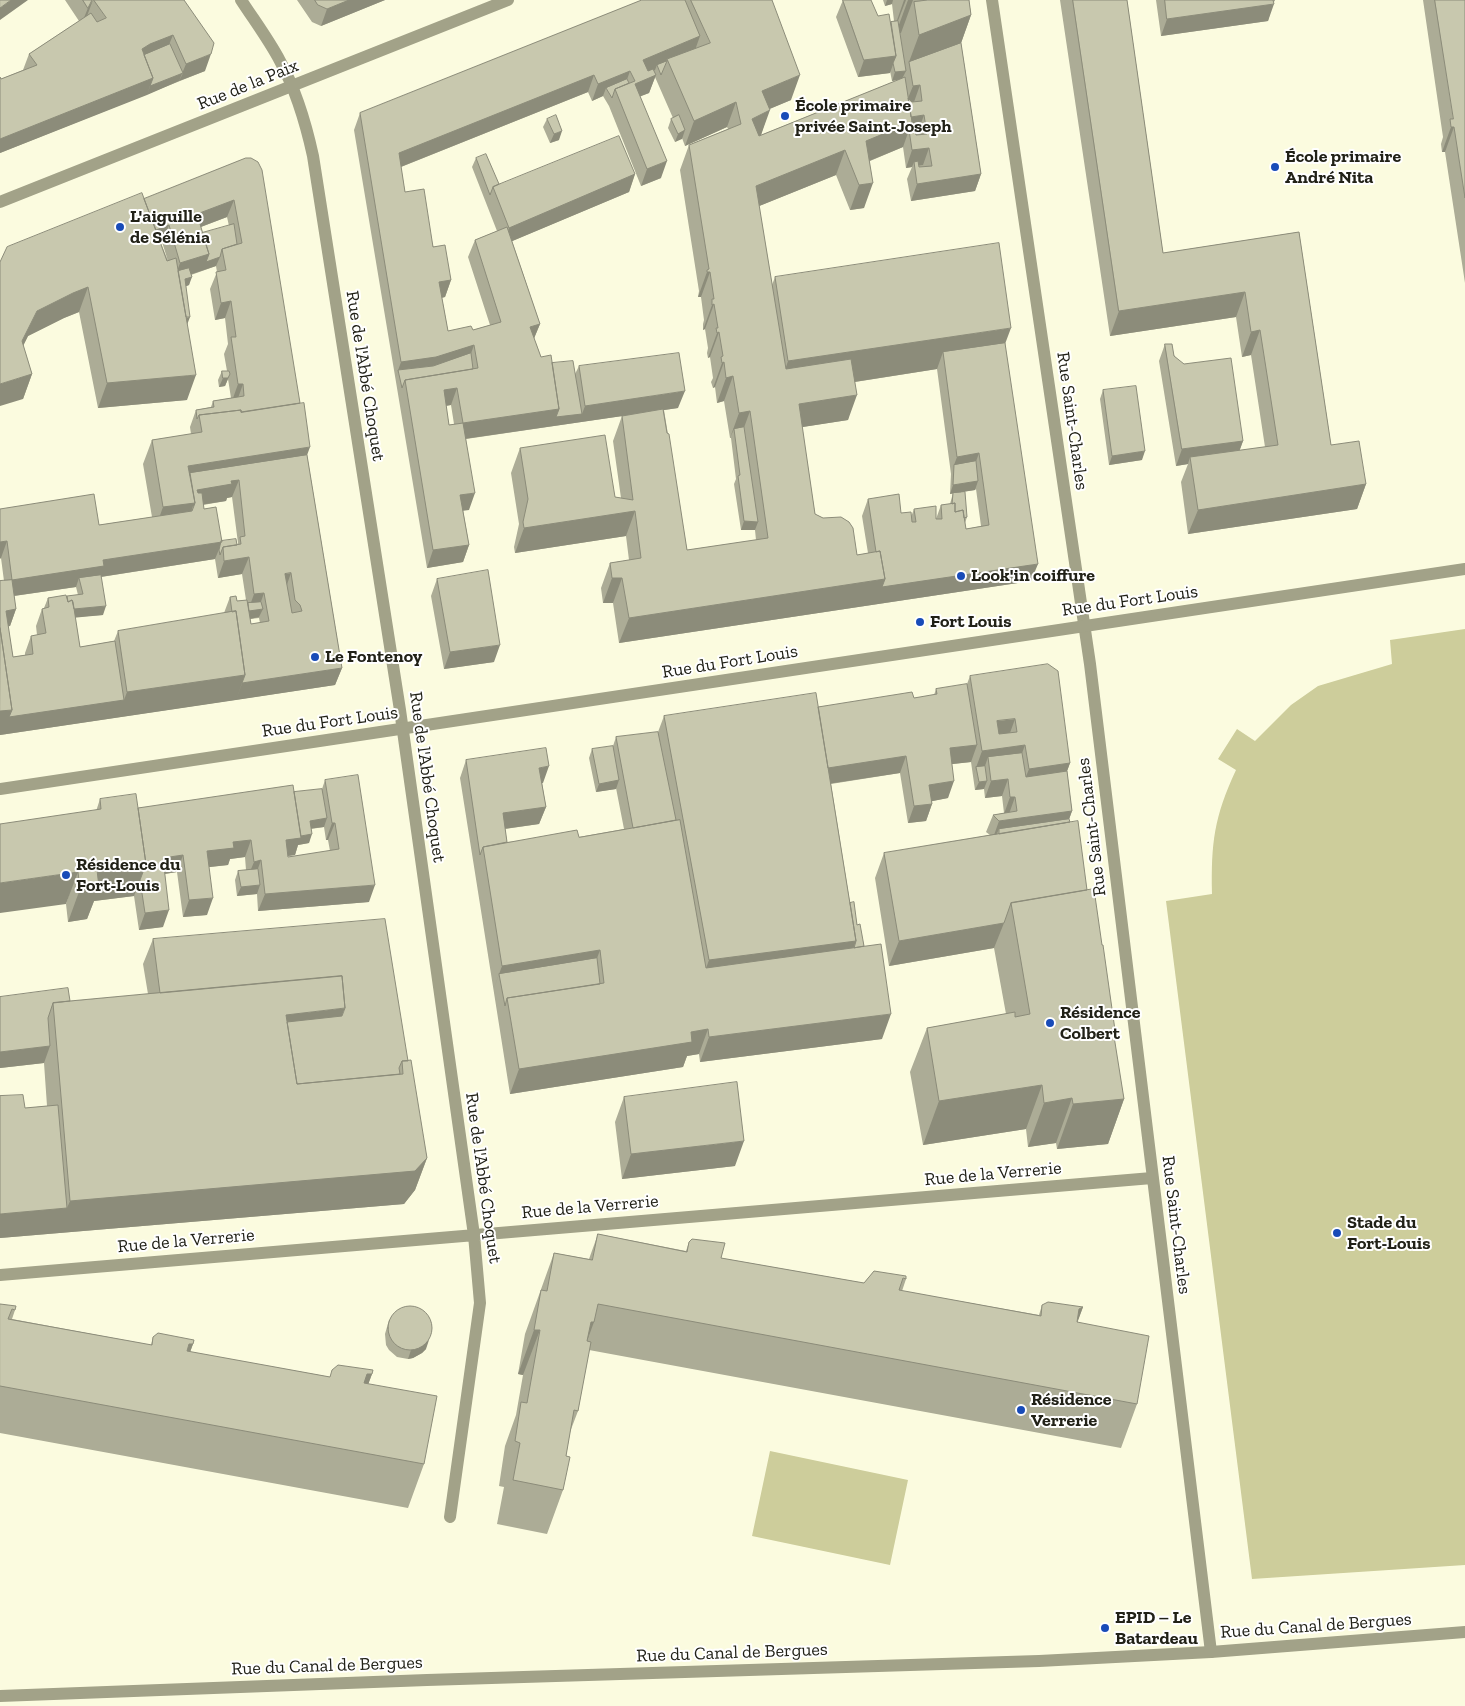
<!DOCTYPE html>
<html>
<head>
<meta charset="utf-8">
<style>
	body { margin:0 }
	canvas { display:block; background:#fbfbdf }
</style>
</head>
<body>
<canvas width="1465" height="1706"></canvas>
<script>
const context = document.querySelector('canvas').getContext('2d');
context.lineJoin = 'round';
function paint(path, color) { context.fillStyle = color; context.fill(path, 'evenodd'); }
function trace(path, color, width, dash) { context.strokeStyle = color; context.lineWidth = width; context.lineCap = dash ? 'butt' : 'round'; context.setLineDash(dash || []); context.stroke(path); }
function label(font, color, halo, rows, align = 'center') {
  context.font = font + ' "Zilla Slab",serif'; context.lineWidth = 4; context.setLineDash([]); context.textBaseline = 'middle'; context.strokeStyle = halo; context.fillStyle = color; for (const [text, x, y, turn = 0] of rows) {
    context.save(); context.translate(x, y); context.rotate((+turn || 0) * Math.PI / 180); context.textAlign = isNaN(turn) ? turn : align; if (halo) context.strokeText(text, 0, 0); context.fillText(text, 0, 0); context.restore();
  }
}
paint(new Path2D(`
	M1465,629V1565L1252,1579L1166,901L1212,894C1211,843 1214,817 1236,770L1218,759L1237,729L1255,741L1291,705L1318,686L1392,664L1390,640Z
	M770,1451L908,1480L890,1565L752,1536Z`), '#cdcd9b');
trace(new Path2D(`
	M241,0C254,20 269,40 280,61C296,90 306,124 313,156L400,710L474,1235L480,1303L450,1517
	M992,0L1090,664L1211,1652
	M0,202L508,0
	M0,1275L1152,1178`), '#a2a288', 12);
trace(new Path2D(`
	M0,789L1465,569
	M0,1696L427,1680L1039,1661L1211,1652L1465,1632`), '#a2a288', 12);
paint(new Path2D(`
	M65,0H184L205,71L0,153L1,79L23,70L29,54L79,21Z
	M297,0H385L321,26L312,22Z
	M642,0H772L791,100L769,109L761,135L898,80L892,81L890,71V73L858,77L836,17L843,0L891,22L894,21L892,4L885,6L883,0H969L971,15L961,43L981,174L975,191L911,201L907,179L912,167L906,168L903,147L870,161L864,208L850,210L836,175L759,206L772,285L775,277L1005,343L1031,581L619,643L613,603H603L601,588L610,563L629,560L626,536L515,553L514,547L519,524L511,473L520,448L615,497L621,498L613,441L622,416L466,439L469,510H463L469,545L463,562L427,568L354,130L360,113ZM655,77L673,118L671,119L668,128L675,142L682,138L685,146L727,127L728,129L689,145L680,170L699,291L698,297H701L704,320L703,324V330L705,329L708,348L707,353L708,358L710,357L713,378L711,382L713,388L715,387L717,403L724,401L730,438H731L736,479L734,484L741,530H755L756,540L687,550L664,410L678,408L579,366L575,374L552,363L541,357L534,338L540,324L512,241L629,192L635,174L499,184L476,158L472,167L497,231L475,240L468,257L490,325L473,330L448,331L442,298L445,297L451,280L405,192L401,167L588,92L592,101L603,96L609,106L641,186L661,178L640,96L649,93ZM937,369L951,474L950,494L953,493L950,504L941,505L936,519L914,509L911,517L901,513L868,499L862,516L868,553L857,555L823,518L815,514L802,427L848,420L855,382ZM451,405L454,424L449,425L446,406ZM976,489L981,526L966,529L965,523L967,517L961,492L975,490Z
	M1060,0H1127L1163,253L1299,232L1331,445L1366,484L1357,509L1188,534L1181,482L1188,464L1176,466L1159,361L1165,344L1243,441L1239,451L1265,447L1251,355L1242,357L1236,317L1110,336Z
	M1156,0H1275V1L1273,2L1268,21L1161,36Z
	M1423,0H1465V283L1445,152H1442L1441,144L1443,137Z
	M547,119L559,140L550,143L543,127Z
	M246,158L307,455L342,668L335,685L0,735L4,581L1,558L0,509L99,525L152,517L143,464L152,440L191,434L190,427L196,410L211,407L213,401L231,398L228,379L225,386L219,387L218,380L222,371H227L224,354L228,344L225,318L215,320L210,289L217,272L216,266L191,275L189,285L186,286L187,325V400L98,408L79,312L64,318L28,336L23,346L32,374L23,399L0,262L144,199ZM227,217L229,226L202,233L201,227ZM162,242L168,261L161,243ZM232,497L238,543L237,545L221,541L204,509L203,505L226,501L227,498ZM215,559L218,578L242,574L246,600L237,601L230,597L224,613L118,631L114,641L80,647L75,617L103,615L101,577ZM76,587L78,595L48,598L44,608L42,609L36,626L37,635L31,636L25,653V655L13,657L8,626H10L16,609L14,596ZM259,618L260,623L251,624L250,619Z
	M1103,390L1142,460L1109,465L1100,399Z
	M437,579L494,662L444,669L431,596Z
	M970,676L1070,763L1067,771L1072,811L1069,819L1087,890L1113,1034L1124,1099L1108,1144L1057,1149L1056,1143L1028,1147L1026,1129L923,1145L910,1072L927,1028L1006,1014L994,948L889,966L875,878L884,853L990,835L986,832L993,815L1004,813L1002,796L985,798L984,789L975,790L971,762L952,764L948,798L932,801V804L926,821L908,823L900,773L831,784L850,903L864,946L882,1039L700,1062L699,1054L687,1056L683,1067L510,1094L460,778L466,760L543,783H542L546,807L539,824L505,829L507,842L579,837L624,829L616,788V789L596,792L589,758L592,749L613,746L616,737L658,732L664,716L818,707L914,698L934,695L936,689L967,684Z
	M325,780L369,902L258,911L257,894L237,896L235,880L238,871L246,870L245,857L230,859L228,865L209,867L207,915L183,917L177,872L165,874L163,927L139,930L134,896L94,901L87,919L68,922L66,904L100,799L138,808L294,792L322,789ZM324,827L326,840H328L330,851L288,857V856L295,855L298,845L309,843L311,829Z
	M153,939L408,1061L427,1158L415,1190L404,1204L0,1238L25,1108L47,1106L44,1063L0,1068V997L70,1001L148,994L143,964Z
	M624,1097L735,1166L622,1179L615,1122Z
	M598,1234L686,1251L689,1242L721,1258L864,1283L874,1271L906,1279L902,1291L1039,1315L1042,1305L1083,1307L1077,1322L1137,1404L1121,1448L589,1350L578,1411L570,1432L566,1456L563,1490L547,1534L497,1524L504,1487L499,1486L505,1446L516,1415L523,1375L518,1374L525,1334L554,1253L589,1259Z
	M0,1304L15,1310L12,1319L151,1345L153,1337L193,1344L190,1352L330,1377L372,1374L368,1384L424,1464L408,1508L0,1433Z
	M389,1320L426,1349L422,1353L413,1358L408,1359L397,1357L389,1350L386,1345L385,1334Z`), '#acac96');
paint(new Path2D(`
	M11,0H28L0,20V8Z
	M93,0L87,16L81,25L88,8Z
	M349,0H385L321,26L327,9Z
	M887,0H893L892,4L885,6Z
	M904,0H906L896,26H895Z
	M908,0H913L901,33H896Z
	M1274,4L1268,21L1161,36L1167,19Z
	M971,15L955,60L909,62L919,35Z
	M173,35L166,52L144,61L142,49L150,44Z
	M700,36L694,53L667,59L665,65H657L655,70L637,77L643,60Z
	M211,54L205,71L179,81L186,64Z
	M896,56L890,73L858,77L864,60Z
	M630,71L624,88H606L603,96L592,101L598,84Z
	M906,71L902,79L892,81L895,72Z
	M183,73L179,81L147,95L150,86Z
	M594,75L588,92L393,170L399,153Z
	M656,75L649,93L629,101L635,84Z
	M800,75L791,100L753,116L762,91Z
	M153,78L147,95L0,153V139Z
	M920,85L914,102L906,103L913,86Z
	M736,102L727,127L685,146L694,121Z
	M770,110L761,135L743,144L752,119Z
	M924,115L918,132L910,134L909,130L903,147L857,166L866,141L907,118Z
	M1451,127H1454L1445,152H1442Z
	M685,130L682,139L675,142L678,134Z
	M562,131L559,140L550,143L554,134Z
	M929,148L923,165L914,166V162L912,167L906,168L912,150Z
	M845,150L836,175L747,211L756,186Z
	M667,161L661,178L641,186L647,169Z
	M635,174L629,192L503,245L509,228Z
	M981,174L975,191L911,201L917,184Z
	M873,183L864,208L850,210L859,185Z
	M234,200L227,217L190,231L197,214Z
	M169,225L162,242L144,250L151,232Z
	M209,254L220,257L216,266L174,280L180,263Z
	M707,272H710L701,297H698Z
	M192,277L189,285L182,288L185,279Z
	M451,280L445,297L433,299L439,282Z
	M88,287L79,312L64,318L28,336L13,366L22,341L37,311L73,293Z
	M1245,292L1236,317L1110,336L1119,311Z
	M231,301L225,318L215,320L221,303Z
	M714,304L705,329L703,330L712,305Z
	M190,317L187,325L177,319Z
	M540,324L533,341L530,327Z
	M1011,328L999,360L943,352L937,369L777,394L788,361Z
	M1260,330L1251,355L1242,357L1251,332Z
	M719,332L710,357L708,358L717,333Z
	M474,345L468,362L398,370L395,379L401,362Z
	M724,362L715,387L713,388L722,363Z
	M32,374L23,399L0,406V384Z
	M230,374L225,386L219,387L223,378Z
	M196,375L187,400L98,408L107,383Z
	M733,376L724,401L717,403L726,378Z
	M238,384H243L237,401H232Z
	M457,388L451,405L437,407L444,390Z
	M685,391L678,408L457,440L463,423L559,409L582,414L585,406Z
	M857,395L848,420L790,429L799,404Z
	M750,411L741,436L734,429L730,438L739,413Z
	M1243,441L1237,458L1190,457L1188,464L1176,466L1182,449Z
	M310,447L301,472L239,480L232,497L227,498L226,501L193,506L186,528L154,532L163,507L188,490V466Z
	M1145,451L1142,460L1109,465L1112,456Z
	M979,453L973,470L954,465L957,457Z
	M978,481L975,490L950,494L953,485Z
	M1366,484L1357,509L1188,534L1198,510Z
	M475,493L469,510L454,512L460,495Z
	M635,511L626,536L515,553L524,528Z
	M744,521L758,522L755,530H741Z
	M7,541L1,558L0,559V542Z
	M222,542L215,559L100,577L79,578L76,587L6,597L12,580L103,560Z
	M469,545L463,562L427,568L433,550Z
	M249,557L242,574L218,578L224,561Z
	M1038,564L1031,581L619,643L629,618L885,579Z
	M291,573L285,590V574Z
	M612,578H622L613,603H603Z
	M264,593L258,610L263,609L259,617L241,621L248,611L254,594Z
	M106,606L103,615L61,619L65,610Z
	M16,609L10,626L0,628L6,611Z
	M500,645L494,662L444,669L450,652Z
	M342,668L335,685L236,700L242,683Z
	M245,675L236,700L0,735V711L12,710L124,700L127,692Z
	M1015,719L1006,744L988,746L997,721Z
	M977,745L971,762L944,765L950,748Z
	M1025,745L1016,770L988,757L982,775L976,767L973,776L982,751Z
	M906,756L900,773L814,786L820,769Z
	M1070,763L1061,788L1019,794L1029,769Z
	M549,766L543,783L533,785L539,768Z
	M1008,779L1002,796L985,798L991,781Z
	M619,780L616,789L596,792L599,784Z
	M954,781L948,798L923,803L929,785Z
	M987,781L984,789L975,790L979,782Z
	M1010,797H1015L1009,814H1004Z
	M932,804L926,821L908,823L914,806Z
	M546,807L539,824L496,830L503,813Z
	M1072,811L1066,828L999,829L995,838H993L999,821Z
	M327,818L324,827L307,829L310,821Z
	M332,823H335L328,840H326Z
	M312,834L309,843L298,845L295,855L280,857L286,840L296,837Z
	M251,840L245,857L230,859L228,865L201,868L207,851L233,842Z
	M183,855L177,872L157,875L163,858Z
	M261,860L255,877L247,879L254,862Z
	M146,864L134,896L94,901L87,919L68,922L80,889L97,870Z
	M78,872L66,904L0,913V883Z
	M260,885L257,894L237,896L241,887Z
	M375,885L369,902L258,911L265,894Z
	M213,898L207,915L183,917L189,900Z
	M169,910L163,927L139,930L145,913Z
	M1004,923L994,948L889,966L899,941Z
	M856,941L847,965L697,993L709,960Z
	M600,950L591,975L499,974L493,991L502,966Z
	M345,1008L333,1040L283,1022L286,1015Z
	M891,1014L882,1039L700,1062L709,1037Z
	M708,1029L699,1054L687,1056L683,1067L510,1094L519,1069L691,1032Z
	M50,1046L44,1063L0,1068V1052Z
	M1042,1085L1026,1129L923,1145L939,1101Z
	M1072,1098L1056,1143L1028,1147L1044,1103Z
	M1124,1099L1108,1144L1057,1149L1073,1104Z
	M744,1141L735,1166L622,1179L631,1154Z
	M427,1158L415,1190L404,1204L0,1238V1214L67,1208L70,1201Z
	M1083,1307L1067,1351L1079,1309Z
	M591,1322H594L578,1366Z
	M534,1330H540L523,1375L518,1374Z
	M429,1340L426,1349L422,1353L413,1358L408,1359L411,1350Z
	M189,1344H193L177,1388Z
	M367,1374H372L356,1418H350Z`), '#8c8c7a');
const building = new Path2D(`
	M0,0H11L0,8Z
	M83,0H92L88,8Z
	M94,0H184L214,43L211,54L186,64L173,35L150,44L142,49L153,78L0,139V77L1,79L37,65L29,54L91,13L97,22L106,18Z
	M315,0H349L327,9L318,5Z
	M642,0H685L700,36L643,60L648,71L653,69L656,75L635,84L667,161L647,169L615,89L635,81L630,71L598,84L594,75L399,153L405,192L424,189L433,247L445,245L451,280L439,282L448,331L471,326L473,330L501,322L475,240L507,227L540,324L530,327L541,357L551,355L559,409L463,423L457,388L444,390L449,425L463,423L475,493L460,495L469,545L433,550L405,380L478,368L474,345L436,357L401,362L360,113Z
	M691,0H772L800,75L762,91L770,110L752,119L759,136L905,77L912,122L866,141L873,183L859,185L845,150L756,186L786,369L851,359L857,395L799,404L815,514L823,518L841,517L849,522L853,528L857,555L880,551L885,579L629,618L622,578H612L610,563L641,558L635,511L524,528L523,522L528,499L520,448L605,435L615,497L633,500L622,416L663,409L667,433L669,434L687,550L768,538L750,411L739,413L733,376L726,378L724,362L722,363L721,357L723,356L719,332L717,333L716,328H718L714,304L712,305V299H714L710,272H707V270L709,269L689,145L741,124L736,102L694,121L667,59L710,43Z
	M843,0H871L878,16L889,14L896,56L864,60Z
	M928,0H969L971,15L919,35L914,2Z
	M1073,0H1127L1163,253L1299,232L1331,445L1359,441L1366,484L1198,510L1190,457L1278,445L1260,330L1251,332L1245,292L1119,311Z
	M1165,0H1273L1274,4L1167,19Z
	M1435,0H1465V198L1454,127H1451L1450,119H1453Z
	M898,21L906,71L895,72L893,63L896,56L891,22Z
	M961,43L981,174L917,184L914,162L918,161L919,167L932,166L929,148L912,150L909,130L910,128L915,132L916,135L927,134L924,115L911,117L908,98L912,102L922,101L920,85L913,86L909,62Z
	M170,44L183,73L150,86L153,78L144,55Z
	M667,61L661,75L657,65Z
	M627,79L629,83L615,89L612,98L606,88Z
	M556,115L562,131L554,134L547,119Z
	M679,115L685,130L678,134L671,119Z
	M619,136L635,174L509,228L493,187Z
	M486,154L499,184L493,187L490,195L476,158Z
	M246,158H251L258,162L262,170L300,403L241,412V410L199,415L197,419L196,410L214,407L213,401L244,396L243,384H238L231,337H236L231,301L221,303L216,272L226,270L222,249L242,243L234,200L197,214L209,254L180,263L169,225L156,230L144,199Z
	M142,193L167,261L176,258L196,375L107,383L88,287L73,293L37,311L22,341L32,374L0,384V262L7,247Z
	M234,224L237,244L222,249L220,257L206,262L209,254L202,233Z
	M999,243L1011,328L788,361L775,277Z
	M189,268L192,277L185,279L190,317H186L178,271Z
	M1005,343L1038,564L882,587L885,579L880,551L876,552L868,499L899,494L901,513L911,512L912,522H916L914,509L936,506V519H942L941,505L955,503V512L963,510L966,529L989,525L979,453L957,457L943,352Z
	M1165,344H1172L1174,356L1184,364L1231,358L1243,441L1182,449Z
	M471,353L473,369L405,380L402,388L398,370L433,366Z
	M679,353L685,391L585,406L579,366Z
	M573,361L582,414L556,417L559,409L552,363Z
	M222,371H229L230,374L228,378H223Z
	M1136,386L1145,451L1112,456L1103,390Z
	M304,403L310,447L188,466L195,503L163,507L152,440L202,432L199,415L241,410V412Z
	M744,427L758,522L744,521L738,476L740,475L734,429Z
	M307,455L342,668L242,683L245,675L236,611L232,612L230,597L236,596L237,601L247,600L251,624L269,621L264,593L254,594L249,557L224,561L223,547L241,544L240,537L245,536L239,480L231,481L232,484L197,490L198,493H202L204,509L216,507L222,542L103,560L104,566L12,580L7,541L0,542V509L94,494L99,525L192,511L195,503L190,473ZM291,573L295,600L300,605L302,611L292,613L285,574Z
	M976,461L978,481L953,485L954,465Z
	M965,492L967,517L964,518L963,510L955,512V503L952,504L953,493Z
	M236,539L237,545L223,547L220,555L219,550L221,541Z
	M488,570L500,645L450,652L437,579Z
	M101,575L106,606L74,609L72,600L68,602L67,596L83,594L79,578Z
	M12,580L16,609L6,611L13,657L33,654L31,636L46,633L42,609L49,607L48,598L66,595L68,602L72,600L73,602L80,647L115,641L124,700L9,717L12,710L0,628V581Z
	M261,602L263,609L249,611L248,603Z
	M236,611L245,675L127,692L118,631Z
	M0,628L12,710L0,711Z
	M1048,664L1058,671L1070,763L1029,769L1025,745L982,751L970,676ZM1015,719L1017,732L999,734L997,721Z
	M967,684L977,745L950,748L954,781L929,785L932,804L914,806L906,756L828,768L818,707L912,692L914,698L937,694L936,689Z
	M816,693L856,941L709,960L664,716Z
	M658,732L676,820L633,828L616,737Z
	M613,746L619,780L599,784L592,749Z
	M546,748L549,766L539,768L546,807L503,813L507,842L483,847L480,855L466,760Z
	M1022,753L1026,777L1067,771L1072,811L999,821L993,815L1017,811L1015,797H1010L1008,779L991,781L988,757Z
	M985,766L987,781L979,782L976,767Z
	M358,775L375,885L265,894L261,860L254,862L251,840L233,842L234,848L207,851L213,898L189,900L183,855L163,858L169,910L145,913L140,880L146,864L138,808L293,785L301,838L286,840L288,857L339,849L335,823H332L325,780Z
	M322,789L327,818L310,821L312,834L301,836L294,792Z
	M136,794L146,864L97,870L99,887L80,889L78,872L0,883V824L101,809L100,799Z
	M1069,819L1070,822L999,834V829Z
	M680,820L706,968L881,944L891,1014L709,1037L708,1029L691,1032L692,1042L519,1069L507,998L604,983L600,950L502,966L483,847L577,830L579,837Z
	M1078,821L1087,890L1011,903L1004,923L899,941L884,853Z
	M258,869L260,885L241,887L238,871Z
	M1094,889L1102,945H1103L1115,1030H1113L1124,1099L1073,1104L1072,1098L1044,1103L1042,1085L939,1101L927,1028L1015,1012V1017L1030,1014L1011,903Z
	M854,902L857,925L860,924L864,946L854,948L856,941L850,903Z
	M385,919L408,1061H402L399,1068L400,1074L297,1084L287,1022L342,1016L345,1008L342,976L160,993L153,939Z
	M597,958L600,984L507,998L505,1006L499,974Z
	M342,976L345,1008L286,1015L297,1084L403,1074L402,1061L411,1060L427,1158L415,1171L70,1201L53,1003Z
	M68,988L70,1001L53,1003L48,1018L50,1046L0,1052V997Z
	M737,1082L744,1141L631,1154L624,1097Z
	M23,1095L25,1108L58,1105L67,1208L0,1214V1096Z
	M598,1234L687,1252L689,1242L692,1239L725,1243L721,1258L864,1283L874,1271L906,1276V1279L903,1278L899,1290L1041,1316L1042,1305L1048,1302L1083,1307L1079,1309L1077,1322L1149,1336L1137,1404L598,1304L594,1322H591L587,1341L591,1342L578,1411L574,1410L566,1456L570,1457L563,1490L513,1480L520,1443L515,1441L521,1402L527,1403L540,1330H534L541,1290L547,1291L554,1253L592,1260Z
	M0,1304L16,1306L15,1310L12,1309L8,1319L152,1345L153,1337L158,1333L194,1340L193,1344H189L187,1351L330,1377L332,1370L338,1365L373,1370L372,1374H367L364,1383L437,1396L424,1464L0,1386Z
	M388 1328a22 22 0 1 1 44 0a22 22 0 1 1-44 0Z`);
paint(building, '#c8c8ae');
trace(building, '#8c8c7a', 1);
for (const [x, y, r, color] of [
	[785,116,5,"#184bb8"],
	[1275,167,5,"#184bb8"],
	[120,227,5,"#184bb8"],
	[961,576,5,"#184bb8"],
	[920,622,5,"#184bb8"],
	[315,657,5,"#184bb8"],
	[66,875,5,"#184bb8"],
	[1050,1023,5,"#184bb8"],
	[1337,1233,5,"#184bb8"],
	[1021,1410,5,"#184bb8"],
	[1105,1628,5,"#184bb8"]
]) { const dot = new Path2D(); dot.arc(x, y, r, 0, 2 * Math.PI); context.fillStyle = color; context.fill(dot); trace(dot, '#fff', 2); }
label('18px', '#212117', '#fff', [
	["Rue de la Paix",248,85,-22],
	["Rue de l'Abbé Choquet",365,376,81],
	["Rue Saint-Charles",1072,421,82],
	["Rue du Fort Louis",1130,601,-8],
	["Rue du Fort Louis",730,662,-9],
	["Rue du Fort Louis",330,722,-8],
	["Rue de l'Abbé Choquet",427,777,82],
	["Rue Saint-Charles",1092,827,-97],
	["Rue de la Verrerie",993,1174,-5],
	["Rue de l'Abbé Choquet",483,1178,82],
	["Rue de la Verrerie",590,1207,-5],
	["Rue Saint-Charles",1176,1225,83],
	["Rue de la Verrerie",186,1241,-5],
	["Rue du Canal de Bergues",1316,1626,-4],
	["Rue du Canal de Bergues",732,1653,-2],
	["Rue du Canal de Bergues",327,1666,-2]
]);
label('bold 18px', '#212117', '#fff', [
	["École primaire",795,106],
	["privée Saint-Joseph",795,127],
	["École primaire",1285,157],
	["André Nita",1285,178],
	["L'aiguille",130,217],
	["de Sélénia",130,238],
	["Look'in coiffure",971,576],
	["Fort Louis",930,622],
	["Le Fontenoy",325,657],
	["Résidence du",76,865],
	["Fort-Louis",76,886],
	["Résidence",1060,1013],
	["Colbert",1060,1034],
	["Stade du",1347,1223],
	["Fort-Louis",1347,1244],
	["Résidence",1031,1400],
	["Verrerie",1031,1421],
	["EPID – Le",1115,1618],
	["Batardeau",1115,1639]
], 'left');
</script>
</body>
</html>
